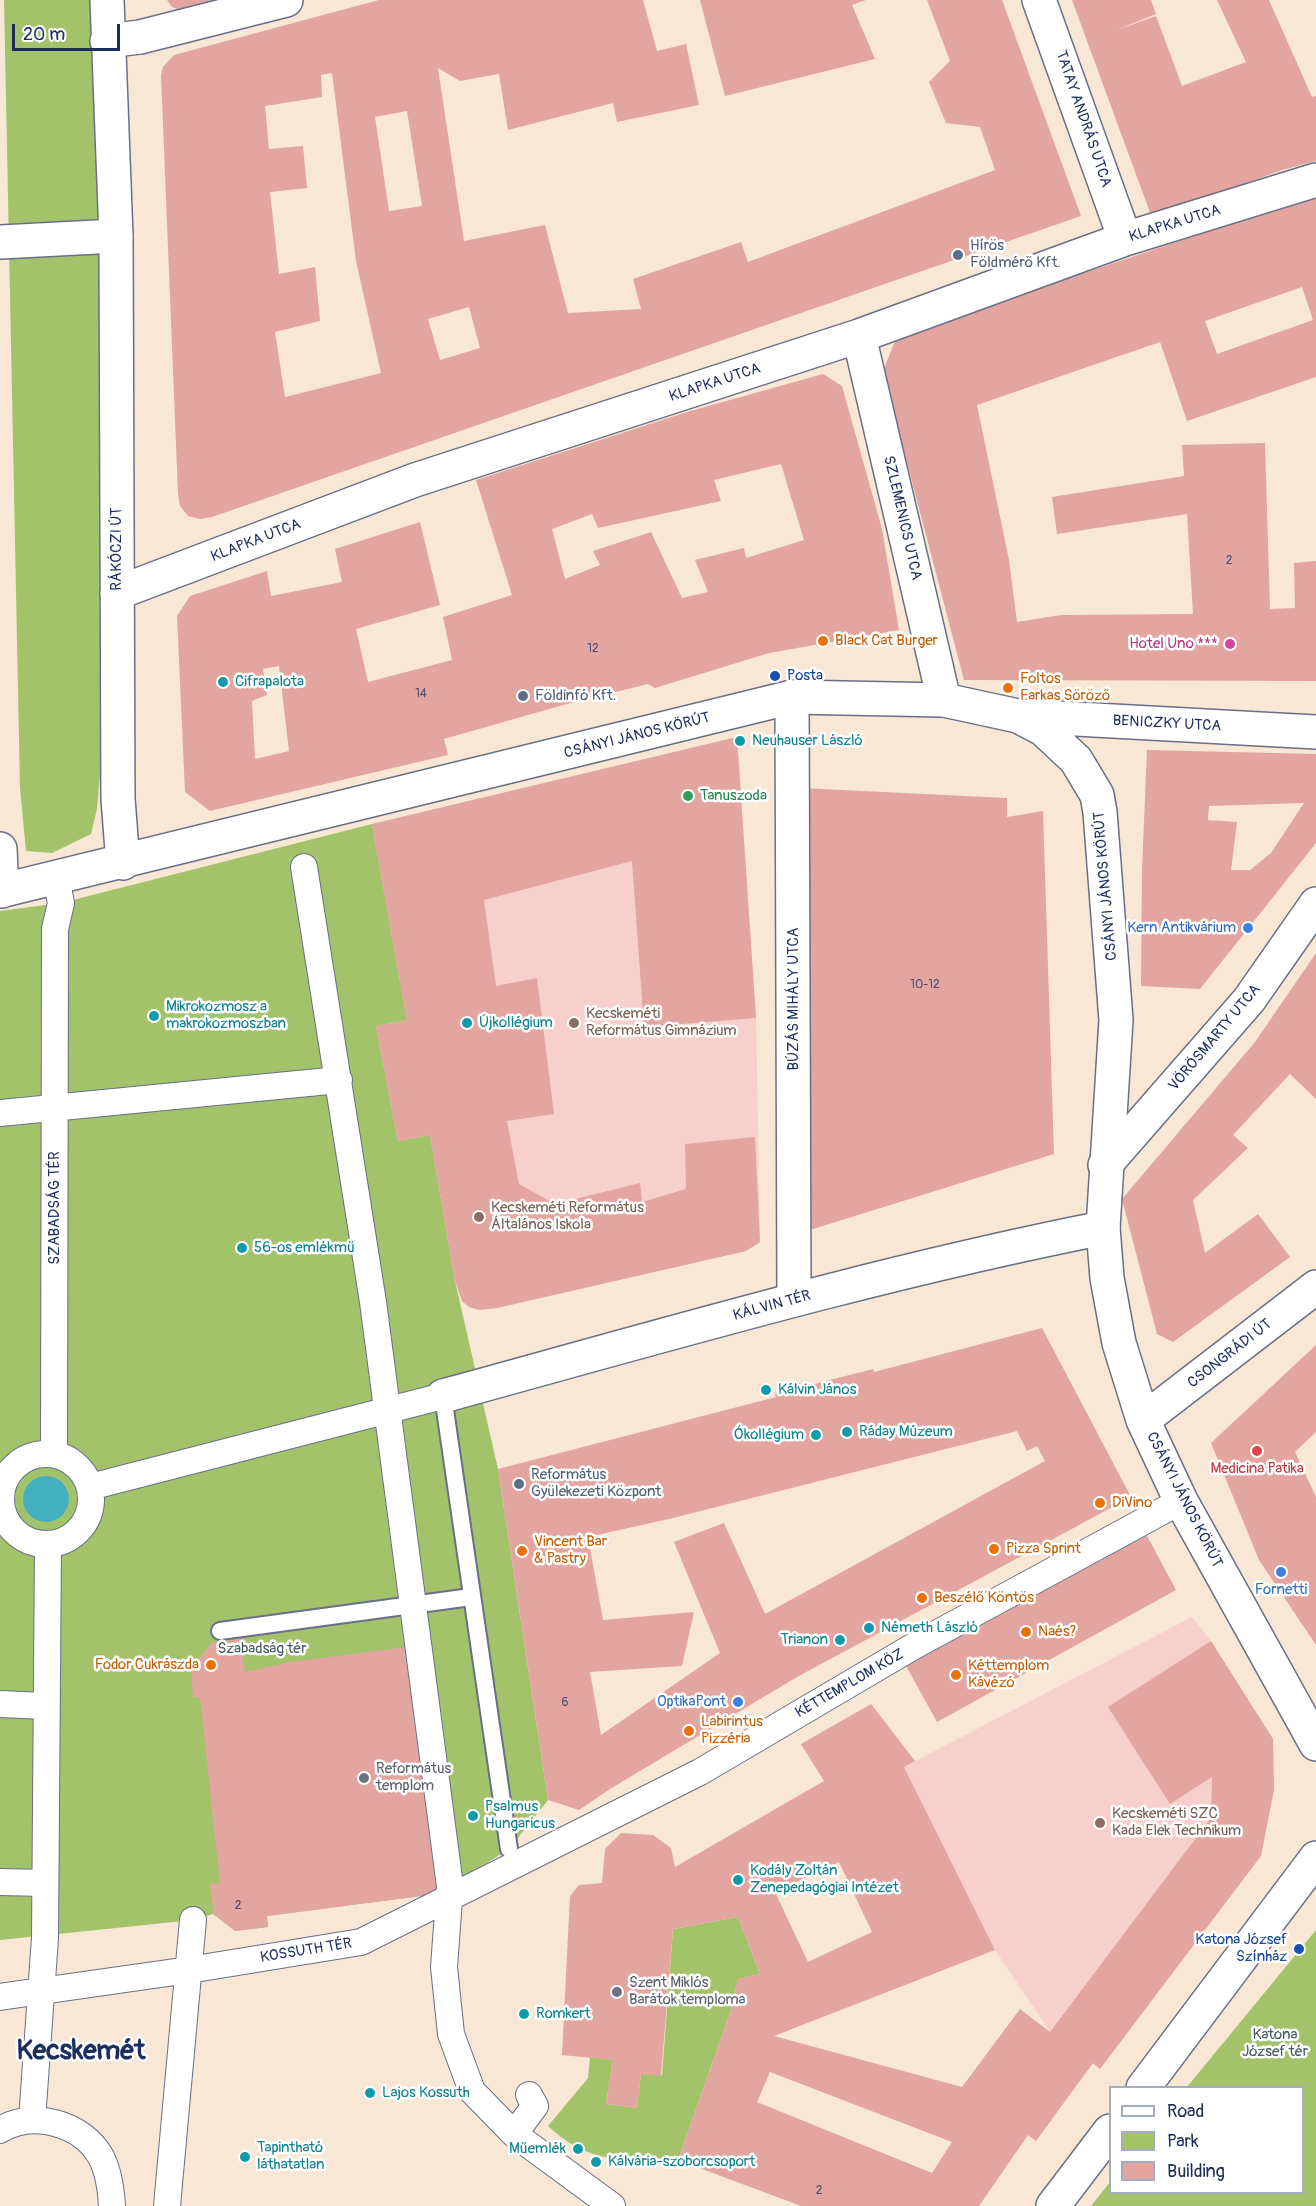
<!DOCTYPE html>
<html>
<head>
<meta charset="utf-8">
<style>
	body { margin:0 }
	#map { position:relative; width:1316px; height:2206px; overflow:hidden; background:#f7e7d4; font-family:Pangolin,sans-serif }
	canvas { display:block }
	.legend { position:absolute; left:1109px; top:2086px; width:195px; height:108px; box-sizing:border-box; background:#fff; border:2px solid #a4acbf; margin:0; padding:8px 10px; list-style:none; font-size:18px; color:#1b2f5e }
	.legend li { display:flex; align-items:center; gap:12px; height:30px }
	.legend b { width:30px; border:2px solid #a4acbf }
	.scale { position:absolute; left:12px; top:24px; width:108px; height:27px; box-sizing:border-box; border:3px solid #1b2f5e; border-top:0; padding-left:8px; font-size:18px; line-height:21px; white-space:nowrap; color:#1b2f5e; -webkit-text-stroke:4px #fff; paint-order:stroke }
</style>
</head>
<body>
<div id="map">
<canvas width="1316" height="2206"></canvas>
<ul class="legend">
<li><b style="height:8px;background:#fff"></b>Road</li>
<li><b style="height:16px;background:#a3c36b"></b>Park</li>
<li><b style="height:16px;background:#e3a5a0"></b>Building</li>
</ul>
<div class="scale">20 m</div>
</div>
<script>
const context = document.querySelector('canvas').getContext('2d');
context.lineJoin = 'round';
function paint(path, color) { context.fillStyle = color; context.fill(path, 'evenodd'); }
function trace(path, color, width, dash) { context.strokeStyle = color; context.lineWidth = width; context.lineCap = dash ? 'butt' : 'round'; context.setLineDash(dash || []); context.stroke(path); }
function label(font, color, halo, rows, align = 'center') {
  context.font = font + ' Pangolin,sans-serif'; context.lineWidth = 5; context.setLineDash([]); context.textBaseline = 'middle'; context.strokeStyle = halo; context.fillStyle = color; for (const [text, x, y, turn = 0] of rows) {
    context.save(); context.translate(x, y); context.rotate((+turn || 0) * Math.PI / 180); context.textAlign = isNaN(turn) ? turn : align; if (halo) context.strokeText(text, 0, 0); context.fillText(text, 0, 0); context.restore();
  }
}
paint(new Path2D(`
	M737,737L756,1018L760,1242L746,1251L497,1308L479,1310L469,1307L462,1301L455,1281L430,1136L398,1141L376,1026L372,824Z
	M1192,1617L1211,1641L1273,1739L1274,1790L1100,2069L1050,2032L995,1950L904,1767Z`), '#f7d0cb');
paint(new Path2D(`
	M4,0H98L101,763L97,809L91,834L52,853L26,851L20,788Z
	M372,824L407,1020L376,1026L398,1141L430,1135L455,1281L498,1469L548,1800L509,1849L437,1894L267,1916L268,1927L235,1931L213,1914L193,1920L0,1940V911L61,903Z
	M738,1917L760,1974L738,1979L730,2013L678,2160C623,2160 590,2165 548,2126L588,2078L590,2057L613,2060L606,2104L637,2108L641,2074L662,2075L673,1929Z
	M1316,1930V2206H1091L1110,2182V2192H1302V2088L1187,2087Z`), '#a3c36b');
paint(new Path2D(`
	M23 1499a23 23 0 1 1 46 0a23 23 0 1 1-46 0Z`), '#43b0bf');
paint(new Path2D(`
	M167,0H221L183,11L172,7Z
	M379,0H643L657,51L686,44L699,105L617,122L613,103L508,130L499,74L460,81L438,68L464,241L545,225L568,313L641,309L633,279L741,242L748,262L995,170L980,127L946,123L929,82L950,61L927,0H1002L1081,216L212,517L200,519L188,516L180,506L178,494L161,75L163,67L174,55ZM332,73L356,261L381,373L285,397L275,332L320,321L315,267L279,274L270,192L307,188L303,146L269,149L265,106L322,97L321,75ZM407,111L422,206L389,211L375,117ZM469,307L480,348L440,360L428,319Z
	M700,0H866L852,5L875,59L725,96Z
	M1072,0H1151L1156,14L1114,31L1156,16L1182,86L1246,62L1217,0H1269L1312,97L1316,96V161L1282,170L1152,218Z
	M1316,195V377L1187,421L1160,342L977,405L1009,560L1017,622L1061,615L1193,614L1187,514L1057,534L1052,497L1184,476L1182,445L1265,443L1270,609L1295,608L1294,563L1316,561V681L964,680L883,371L897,336ZM1302,287L1313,320L1217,354L1205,321Z
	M823,374L842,386L882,529L899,630L769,653L655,688L648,684L563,705L444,739L448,755L210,811L185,792L177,616L190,596L267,571L271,596L342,582L335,549L420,522L440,605L356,629L368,682L452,660L443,617L512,595L476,480L687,412ZM781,464L804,540L746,558L744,548L695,560L708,592L682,598L651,532L593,551L600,565L565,579L552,529L592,514L598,528L721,501L714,480ZM279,666L289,751L255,759L252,701L267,695L263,669Z
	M737,737L756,1018L644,1027L632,861L484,900L496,986L537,978L554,1114L507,1121L519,1184L555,1204L640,1183L642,1202L686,1189L685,1144L755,1137L760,1242L746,1251L497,1308L479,1310L469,1307L462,1301L455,1281L430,1135L398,1141L376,1026L407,1020L372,824Z
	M1147,750L1316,754V843L1200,989L1141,986L1142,869ZM1304,803L1271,853L1250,870H1231L1237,822L1208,820L1209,806Z
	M801,788L1007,798V817L1043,811L1054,1154L813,1229L809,1227Z
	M1316,953V1099L1290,1074L1233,1135L1248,1148L1193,1200L1205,1253L1258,1214L1290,1257L1173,1342L1157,1334L1122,1199L1255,1042Z
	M1042,1328L1131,1497L797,1677L610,1789L579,1810L548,1800L498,1469L776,1397L775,1394L873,1369L874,1372ZM1017,1431L1027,1451L1037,1446L1045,1461L765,1614L724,1523L674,1542L720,1653L601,1735L590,1672L682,1666L694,1612L603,1620L588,1537L673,1518Z
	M1316,1345V1432L1295,1452L1316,1497V1645L1259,1560L1211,1443Z
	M1145,1532L1176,1590L937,1722L905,1664Z
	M241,1639L245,1672L290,1662L406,1647L437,1894L267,1916L268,1927L235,1931L214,1914L210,1884L220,1883L200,1697H193L191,1668L212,1643Z
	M1211,1641L1273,1739L1274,1790L1261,1856L1100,2069L1093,2063L1036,2141L1028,2135L979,2206H801L678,2160L730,2013L738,1979L760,1974L738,1917L673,1929L661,2076L641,2074L637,2108L606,2104L613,2060L562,2055L570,1896L579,1885L602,1883L605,1849L621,1833L653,1835L671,1848L675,1867L824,1781L801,1744L871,1704L915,1761L904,1767L995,1950L774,2036L962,2087L1020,2009L1050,2032L1211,1818L1212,1777L1170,1804L1108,1707ZM839,1862L872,1932L808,1962L775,1892ZM770,2072L952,2142L932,2173L757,2102Z`), '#e3a5a0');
const service = new Path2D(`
	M443,1396L509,1849
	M220,1631L471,1597`);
const pedestrian = new Path2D(`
	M304,867L373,1302L450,1886L444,1967L451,2034L472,2091L514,2134L612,2206
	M0,1113L339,1080
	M54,1454L55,929L61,903L56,878
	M1 1499a45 45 0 1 1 90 0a45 45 0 1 1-90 0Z
	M90,1487L443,1396
	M0,1704L45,1706
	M0,1882L45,1883
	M0,1997L189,1970L361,1942L700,1772L914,1646L1181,1501
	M32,2120L45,1938L48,1544
	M0,2130C33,2110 82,2123 101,2157C109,2172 111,2189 112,2206
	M514,2134L535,2106L529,2095
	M167,2206L193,1920`);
const minor = new Path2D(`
	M1039,0L1125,239
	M107,41L140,37L286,0
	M0,242L116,236
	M859,336L944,700
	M117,593L415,480L859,336L1125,239L1316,180
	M792,697L794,1300
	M1105,1165L1249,1000L1316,904
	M443,1396C662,1336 880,1272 1103,1228`);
const tertiary = new Path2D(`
	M107,0L116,236L118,799L123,863
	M1021,716L1316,732
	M0,849L2,891
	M0,891L792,697L944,700L1018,716L1043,729L1076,760L1097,795L1100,812L1116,1020L1103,1228L1107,1278L1119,1343L1143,1420L1181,1501L1316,1744
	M1143,1420L1316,1287
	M1143,2088L1316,1858
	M1053,2206L1110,2131`);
trace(service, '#686f87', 20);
trace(pedestrian, '#686f87', 28);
trace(minor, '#686f87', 36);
trace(tertiary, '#686f87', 36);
trace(service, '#fff', 16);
trace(pedestrian, '#fff', 26);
trace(minor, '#fff', 33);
trace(tertiary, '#fff', 33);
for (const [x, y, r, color] of [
	[958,255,6,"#5c6f8a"],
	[823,641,6,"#e8710a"],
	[1230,644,6,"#d1479c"],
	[775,676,6,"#1a4fb4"],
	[223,682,6,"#0f9aa8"],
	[1008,688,6,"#e8710a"],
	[523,696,6,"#5c6f8a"],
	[740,741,6,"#0f9aa8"],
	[688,796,6,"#2e9e5b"],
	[1248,928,6,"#3f7fe0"],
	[154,1016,6,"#0f9aa8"],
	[467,1023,6,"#0f9aa8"],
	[574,1023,6,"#8d6e63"],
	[479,1217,6,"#8d6e63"],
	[242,1248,6,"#0f9aa8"],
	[766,1390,6,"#0f9aa8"],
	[847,1432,6,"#0f9aa8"],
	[816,1435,6,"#0f9aa8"],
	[1257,1451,6,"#e0444e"],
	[519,1484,6,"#5c6f8a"],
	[1100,1503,6,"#e8710a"],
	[994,1549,6,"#e8710a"],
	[522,1551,6,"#e8710a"],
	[1281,1572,6,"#3f7fe0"],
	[922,1598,6,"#e8710a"],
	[869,1628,6,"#0f9aa8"],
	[1026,1632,6,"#e8710a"],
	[840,1640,6,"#0f9aa8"],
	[211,1665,6,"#e8710a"],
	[956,1675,6,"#e8710a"],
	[738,1702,6,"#3f7fe0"],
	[689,1731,6,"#e8710a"],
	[364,1778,6,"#6b7280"],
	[473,1816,6,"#0f9aa8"],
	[1100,1823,6,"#8d6e63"],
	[738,1880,6,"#0f9aa8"],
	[1299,1949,6,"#1a4fb4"],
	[617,1992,6,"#6b7280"],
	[524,2014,6,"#0f9aa8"],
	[370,2093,6,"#0f9aa8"],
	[578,2149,6,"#0f9aa8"],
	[245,2157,6,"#0f9aa8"],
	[596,2162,6,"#0f9aa8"]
]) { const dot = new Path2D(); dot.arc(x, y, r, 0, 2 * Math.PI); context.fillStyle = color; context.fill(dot); trace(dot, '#fff', 2); }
label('12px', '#4d4c6e', null, [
	["2",1229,561],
	["12",593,649],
	["14",421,694],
	["10-12",925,985],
	["6",565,1703],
	["2",238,1906],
	["2",819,2191]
]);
label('15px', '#1b2f5e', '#fff', [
	["TATAY ANDRÁS UTCA",1083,119,71],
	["KLAPKA UTCA",1175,224,-17],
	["KLAPKA UTCA",715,383,-18],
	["SZLEMENICS UTCA",902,518,77],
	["KLAPKA UTCA",256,541,-21],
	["RÁKÓCZI ÚT",117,549,-90],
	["BENICZKY UTCA",1167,724,3],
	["CSÁNYI JÁNOS KÖRÚT",637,736,-14],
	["CSÁNYI JÁNOS KÖRÚT",1106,886,-95],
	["BÚZÁS MIHÁLY UTCA",794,999,-90],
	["VÖRÖSMARTY UTCA",1215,1038,-50],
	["SZABADSÁG TÉR",55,1208,-90],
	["KÁLVIN TÉR",772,1306,-15],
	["CSONGRÁDI ÚT",1230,1354,-38],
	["CSÁNYI JÁNOS KÖRÚT",1184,1500,63],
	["KÉTTEMPLOM KÖZ",850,1684,-30],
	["KOSSUTH TÉR",306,1951,-9]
]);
label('15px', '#4e5e75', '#fff', [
	["Hírös",970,246],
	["Földmérő Kft.",970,263],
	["Földinfó Kft.",535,696],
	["Református",531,1475],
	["Gyülekezeti Központ",531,1492]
], 'left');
label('15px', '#c56008', '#fff', [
	["Black Cat Burger",835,641],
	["Foltos",1020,679],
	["Farkas Söröző",1020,696],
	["DiVino",1112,1503],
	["Vincent Bar",534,1542],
	["& Pastry",534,1559],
	["Pizza Sprint",1006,1549],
	["Beszélő Köntös",934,1598],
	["Naés?",1038,1632],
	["Fodor Cukrászda",199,1665,"right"],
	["Kéttemplom",968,1666],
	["Kávézó",968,1683],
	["Labirintus",701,1722],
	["Pizzéria",701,1739]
], 'left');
label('15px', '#b23c85', '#fff', [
	["Hotel Uno ***",1218,644]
], 'right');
label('15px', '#164399', '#fff', [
	["Posta",787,676],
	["Katona József",1287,1940,"right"],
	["Színház",1287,1957,"right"]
], 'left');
label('15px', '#0d838f', '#fff', [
	["Cifrapalota",235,682],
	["Neuhauser László",752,741],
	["Mikrokozmosz a",166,1007],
	["makrokozmoszban",166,1024],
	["Újkollégium",479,1023],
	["56-os emlékmű",254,1248],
	["Kálvin János",778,1390],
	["Ráday Múzeum",859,1432],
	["Ókollégium",804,1435,"right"],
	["Németh László",881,1628],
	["Trianon",828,1640,"right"],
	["Psalmus",485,1807],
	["Hungaricus",485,1824],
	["Kodály Zoltán",750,1871],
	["Zenepedagógiai Intézet",750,1888],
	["Romkert",536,2014],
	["Lajos Kossuth",382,2093],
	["Tapintható",257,2148],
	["láthatatlan",257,2165],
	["Műemlék",566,2149,"right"],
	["Kálvária-szoborcsoport",608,2162]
], 'left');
label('15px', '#27864d', '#fff', [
	["Tanuszoda",700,796]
], 'left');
label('15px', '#366cbe', '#fff', [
	["Kern Antikvárium",1236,928],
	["Fornetti",1281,1590,"center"],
	["OptikaPont",726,1702]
], 'right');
label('15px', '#785e54', '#fff', [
	["Kecskeméti",586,1014],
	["Református Gimnázium",586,1031],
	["Kecskeméti Református",491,1208],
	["Általános Iskola",491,1225],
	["Kecskeméti SZC",1112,1814],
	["Kada Elek Technikum",1112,1831]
], 'left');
label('15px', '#be3a42', '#fff', [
	["Medicina Patika",1257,1469]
]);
label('15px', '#445b62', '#fff', [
	["Szabadság tér",262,1649],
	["Katona",1275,2035],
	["József tér",1275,2052]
]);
label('15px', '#5b616d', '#fff', [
	["Református",376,1769],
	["templom",376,1786],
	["Szent Miklós",629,1983],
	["Barátok temploma",629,2000]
], 'left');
label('bold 27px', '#1b2f5e', '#fff', [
	["Kecskemét",81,2052]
]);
</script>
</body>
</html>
